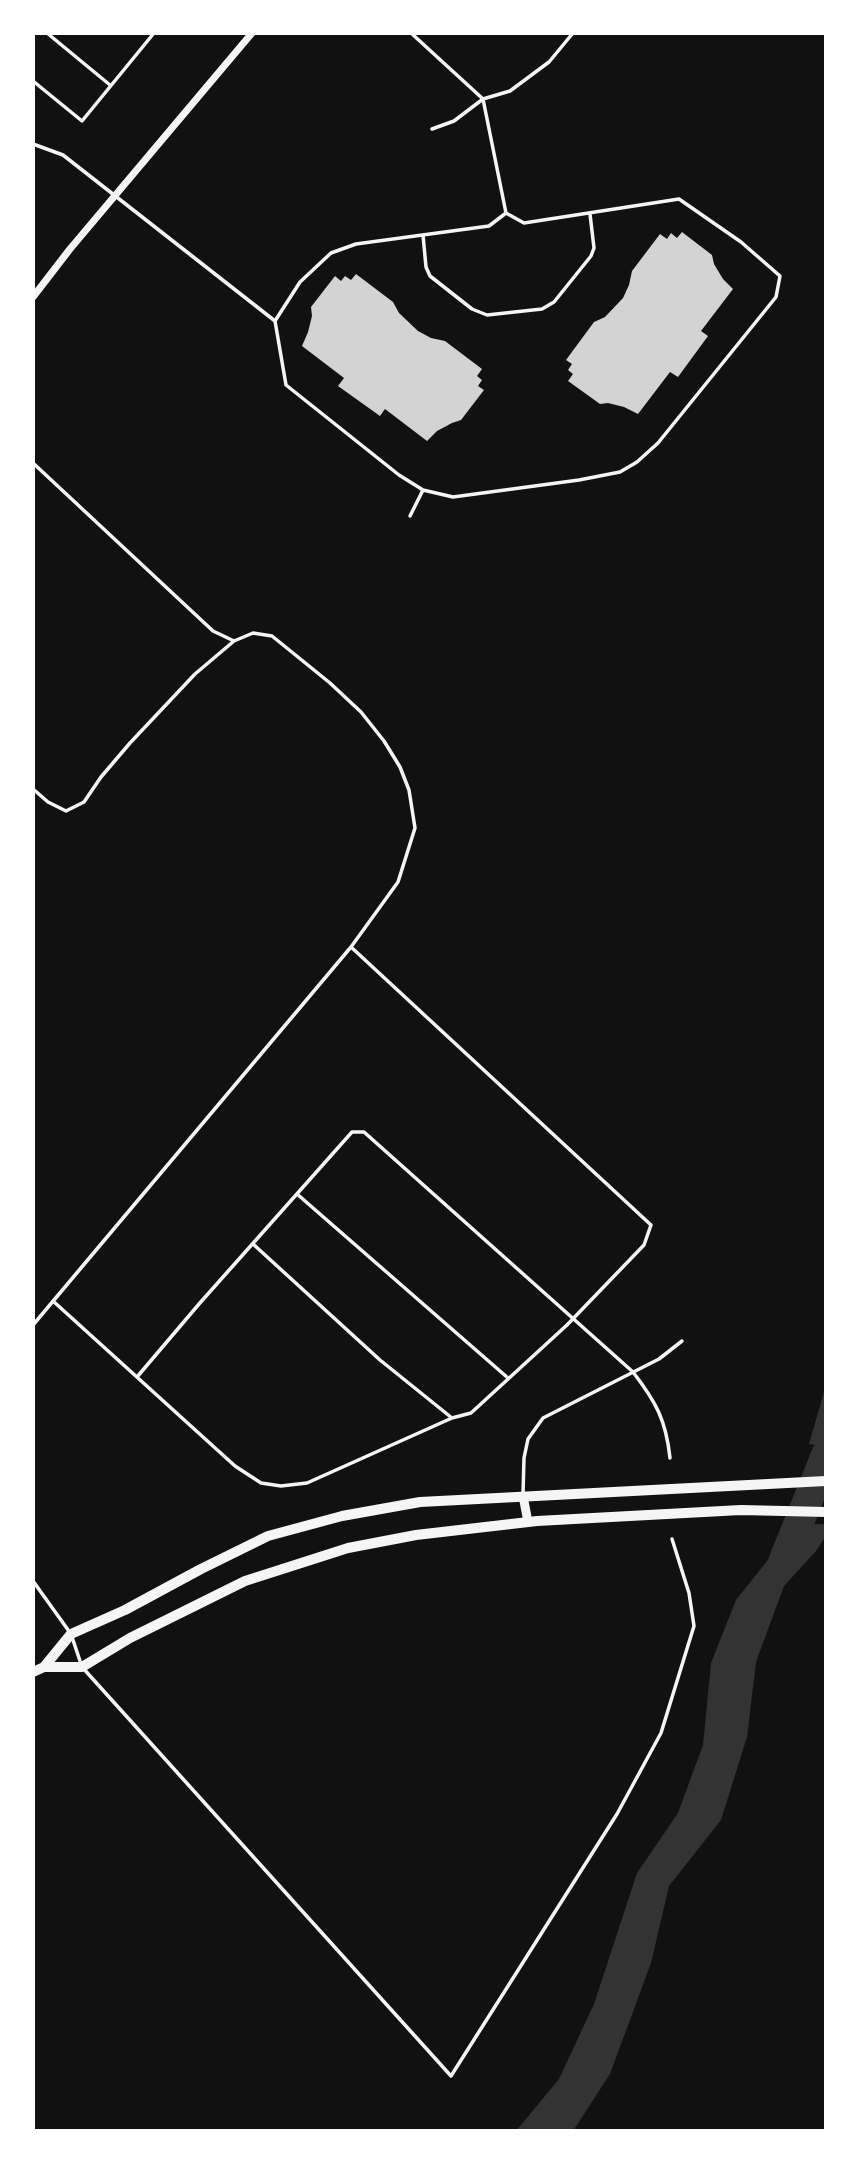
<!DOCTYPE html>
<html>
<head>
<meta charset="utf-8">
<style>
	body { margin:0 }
	#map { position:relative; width:859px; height:2164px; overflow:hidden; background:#111; font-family:"IBM Plex Sans",sans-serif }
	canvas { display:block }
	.frame { position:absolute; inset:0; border:35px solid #fff; pointer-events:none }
</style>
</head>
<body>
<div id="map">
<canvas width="859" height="2164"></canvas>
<div class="frame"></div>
</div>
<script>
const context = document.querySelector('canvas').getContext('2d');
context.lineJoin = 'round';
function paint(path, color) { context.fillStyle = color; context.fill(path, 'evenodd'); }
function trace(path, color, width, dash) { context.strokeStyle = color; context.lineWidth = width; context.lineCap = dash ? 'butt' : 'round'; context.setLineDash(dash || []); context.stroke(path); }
paint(new Path2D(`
	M826,1385V1447L809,1444Z
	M826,1524V1536L816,1551L784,1586L756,1662L747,1737L721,1820L669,1886L651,1963L610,2074L573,2131H516L559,2079L594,2004L637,1873L678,1813L703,1745L711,1663L736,1600L771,1556L786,1525Z`), '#333');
trace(new Path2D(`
	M783,1562L826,1455`), '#333', 30);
paint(new Path2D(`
	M682,232L712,255L714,264L723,279L733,289L701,331L708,336L678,377L670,372L638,414L624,407L608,403L600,404L568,381L573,374L568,370L572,364L566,360L594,322L605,317L623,298L629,285L632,271L660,234L667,239L671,233L677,238Z
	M356,274L393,302L399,313L418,331L431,338L445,341L482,369L477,376L482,380L478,386L484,390L461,420L452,423L437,431L427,441L385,409L380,416L338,386L344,378L302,346L308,332L312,316L311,307L335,276L341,281L345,276L351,280Z`), '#d3d3d3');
trace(new Path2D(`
	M47,33L110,85
	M411,33L483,99L506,213
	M33,81L82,121L154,33
	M432,129L454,121L483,99L510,91L549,62L573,33
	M33,144L63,155L275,321
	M679,199L741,242L780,276L776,297L658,443L637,462L620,472L579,480L453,497L423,490L399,475L286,385L275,321L300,282L331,253L356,244L489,226L506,213L524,223Z
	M423,235L426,267L430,276L472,309L487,315L542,309L554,302L591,256L594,248L590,214
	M33,463L213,631L234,641
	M410,516L423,490
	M33,789L48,802L66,811L84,802L101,777L130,743L195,674L234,641L253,633L272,636L330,683L361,712L384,741L400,767L409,790L415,828L398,882L351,947L33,1325
	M297,1194L508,1378
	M253,1244L380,1360L452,1418
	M53,1301L235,1466L261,1483L281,1486L307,1483L452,1418L471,1413L567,1325L644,1245L651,1225L351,947
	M137,1377L199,1304L352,1132H364L633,1372C656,1402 666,1420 670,1458
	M523,1494L524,1458L528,1439L543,1418L659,1359L682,1341
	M33,1581L71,1634L82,1667L451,2076L617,1814L661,1733L694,1626L689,1593L672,1539`), '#f5f5f5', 3.5);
trace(new Path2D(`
	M33,297L70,249L252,33`), '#f5f5f5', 7);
trace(new Path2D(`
	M523,1496L528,1522`), '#f5f5f5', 9);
trace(new Path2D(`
	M44,1667L71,1634L125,1610L201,1569L268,1536L342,1516L420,1502L826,1481
	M33,1672L44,1667H82L130,1638L245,1581L348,1548L416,1535L537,1521L741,1510L826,1512`), '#f5f5f5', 10);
</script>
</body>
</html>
